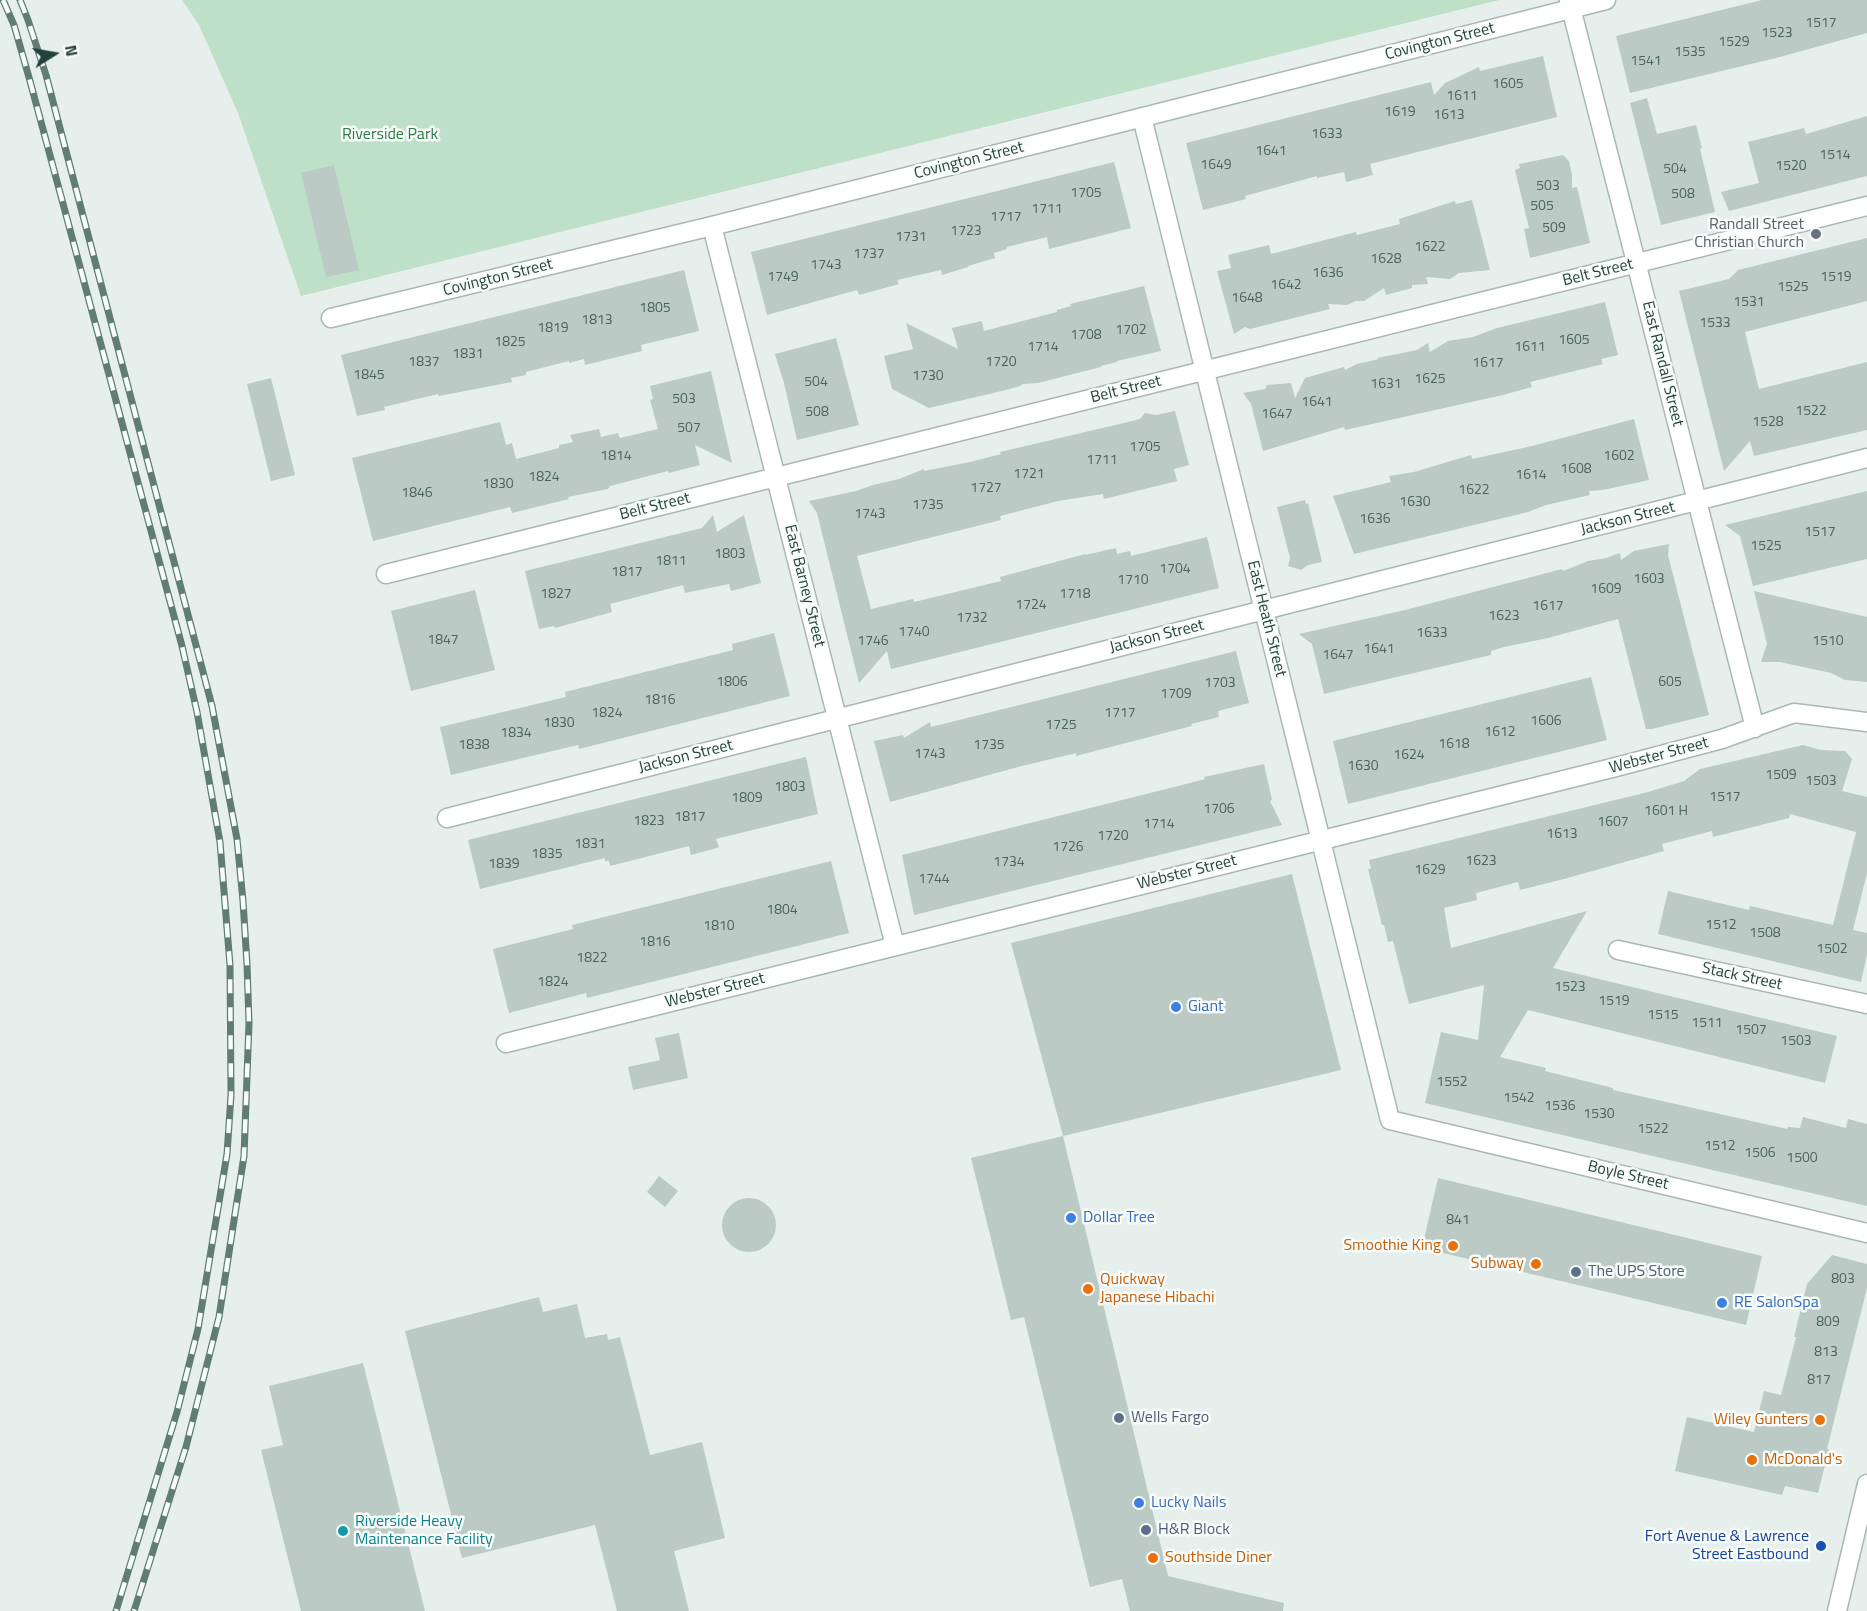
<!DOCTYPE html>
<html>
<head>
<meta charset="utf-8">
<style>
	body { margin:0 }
	#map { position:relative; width:1867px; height:1611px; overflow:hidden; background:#e6efeb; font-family:"Titillium Web",sans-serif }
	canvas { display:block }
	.north { position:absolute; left:24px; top:24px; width:60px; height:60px; -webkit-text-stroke:4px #f7fbf9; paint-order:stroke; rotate:79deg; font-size:16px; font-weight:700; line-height:24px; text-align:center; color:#24423a }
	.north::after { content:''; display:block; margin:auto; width:21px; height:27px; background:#24423a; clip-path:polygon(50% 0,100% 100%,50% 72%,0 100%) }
</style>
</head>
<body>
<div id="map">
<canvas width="1867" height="1611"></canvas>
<div class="north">N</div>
</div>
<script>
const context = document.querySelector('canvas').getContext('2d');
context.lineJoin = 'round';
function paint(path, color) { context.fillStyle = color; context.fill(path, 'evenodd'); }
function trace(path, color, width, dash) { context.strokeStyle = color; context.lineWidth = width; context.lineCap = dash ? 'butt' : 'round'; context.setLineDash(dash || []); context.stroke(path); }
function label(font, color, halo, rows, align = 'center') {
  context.font = font + ' "Titillium Web",sans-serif'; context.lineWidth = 5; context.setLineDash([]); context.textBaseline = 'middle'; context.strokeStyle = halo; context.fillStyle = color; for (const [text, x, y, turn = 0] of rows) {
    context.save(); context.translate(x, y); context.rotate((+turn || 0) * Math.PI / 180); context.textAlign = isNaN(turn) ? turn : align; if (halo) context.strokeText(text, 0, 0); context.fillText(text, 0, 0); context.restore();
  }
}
paint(new Path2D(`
	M182,0H1499L301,296L238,113L199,25Z`), '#bfe0c8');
paint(new Path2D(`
	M1762,0H1867V33L1776,58L1630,93L1616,36Z
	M1543,56L1557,117L1370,164L1373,175L1346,182L1344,172L1317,178V176L1245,196L1246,199L1203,210L1186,143L1431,82L1434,95L1445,83L1479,67L1480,71Z
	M1647,98L1657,134L1696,125L1702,148L1700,149L1715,212L1661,225L1630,103Z
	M1867,116V176L1729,211L1721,192L1759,183L1748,142L1804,128L1806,134Z
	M1563,155L1569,161L1572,175V188L1577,187L1590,243L1530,258L1524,229L1529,228L1515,170L1520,168L1519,164Z
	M1114,162L1131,228L1049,249L1047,237L1007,247V249L994,253L995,258L968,266V267L942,275L941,270L897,280L899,284L859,295L857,290L767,315L751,252Z
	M334,165L359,270L326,277L301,173Z
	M1472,200L1490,270L1459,273L1450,279L1426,277L1428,284L1412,285V288L1386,295L1384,288L1364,301H1356L1347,305L1328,304L1330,309L1250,329L1245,327L1234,334L1217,271L1231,268L1228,255L1269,245L1271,254L1356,232L1357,235L1400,224L1399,219L1455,201L1456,204Z
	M1867,238V301L1745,332L1759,389L1867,362V430L1754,456L1750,441L1724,471L1679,291L1729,279L1738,270Z
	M684,270L699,331L641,345L642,351L585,365L584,359L569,363V361L526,372V375L511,378L512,382L439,396L438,394L384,407L385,410L357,416L341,355Z
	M1144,286L1161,351L1117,361V362L1101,366V367L1038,383L1023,384L1020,386L1006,390L929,408L892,389L884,356L913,349L906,323L958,349L952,328L982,321L984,331L1057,312V310L1071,306L1070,304Z
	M1605,302L1618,355L1601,359L1603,364L1530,382L1532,387L1503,395L1345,430L1344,427L1263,451L1251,404L1243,393L1265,389L1267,385L1291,383L1295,398L1305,378L1344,367L1345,370L1357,364L1379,359L1377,358L1417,350L1428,343L1430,352L1448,341L1473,337L1497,328Z
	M836,338L859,425L797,440L784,383L775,354Z
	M711,371L732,463L695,445L700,465L669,473L668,471L610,486L608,489L568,497L569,499L512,513L510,507L373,541L352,458L500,422L506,445L512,443L516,459L559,448V445L573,442L570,435L599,429L601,437L618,433L620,438L658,429L650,400L653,399L650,386Z
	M271,378L295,475L271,481L247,384Z
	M1175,411L1189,465L1174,469L1177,481L1104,499L1103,494L1058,501L1000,516L1001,520L857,556L871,609L913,599L914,602L1001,581L1000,577L1085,554V555L1116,548L1117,554L1130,551L1131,556L1207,537L1219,588L891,669L887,651L859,683L817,513L809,501L856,491L873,485L899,479L924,469V471L970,462L1001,454L1000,452L1128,422L1140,419L1145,413L1156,415Z
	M1634,419L1649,480L1603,490L1589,491L1590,495L1546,505L1528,512L1354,554L1333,496L1391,482L1389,476L1414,472L1471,455L1472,459L1532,446Z
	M1867,491V559L1753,586L1740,536L1725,525Z
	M1305,500L1306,504L1308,503L1322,562L1308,565L1301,570L1288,566L1290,558L1277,507Z
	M713,515L717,532L744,515L761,583L731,591L729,584L685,593L683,585L610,604L612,612L555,628L554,626L539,629L525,571L702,528Z
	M1669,544L1668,555L1709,715L1652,729H1646L1618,619L1548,638L1504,647L1491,651V655L1324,694L1312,644L1299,634L1405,610L1562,569L1563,571L1588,561L1606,558L1620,553L1621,560L1634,551Z
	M475,590L495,670L411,691L391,611Z
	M1754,591L1867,617V682L1845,680L1831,673L1780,662H1761L1767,644Z
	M774,633L790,696L579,749L578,745L451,775L440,727L566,697L565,692L733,650L732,644Z
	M1236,651L1249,703L1218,711L1219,717L1191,724L1192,726L1091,752L1076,756V753L1018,767L890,802L874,741L903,735L904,738L930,722L931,727Z
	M1591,677L1607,740L1348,804L1333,741Z
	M1803,745L1821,750L1845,751L1852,759L1842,791L1867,797V873L1853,930L1867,933V954L1861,982L1658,934L1668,891L1749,910L1750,906L1833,925L1856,832L1790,814L1789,818L1713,837L1712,831L1662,844L1664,851L1564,879L1520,890L1518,882L1476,893L1477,900L1444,908L1451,948L1587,911L1553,968L1837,1036L1825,1083L1528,1010L1500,1057L1546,1068L1545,1071L1613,1088V1090L1787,1129L1788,1127L1800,1128L1803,1117L1846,1128L1848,1119L1867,1124V1206L1425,1103L1441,1032L1478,1040L1484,985L1409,1004L1393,941L1388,942L1384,925H1382L1368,869H1371L1369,860L1648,792L1684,781L1700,769Z
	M806,757L818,814L716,839L719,847L717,848L691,855L689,846L610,866L609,861H605V858L480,889L468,840Z
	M1264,764L1272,800L1270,801L1282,825L914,915L902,855L1190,783L1205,779L1204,777Z
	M831,861L849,933L587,998L586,993L509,1013L493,949L573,929L572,925Z
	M1292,874L1341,1070L1063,1136L1011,943Z
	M679,1033L688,1078L633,1090L628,1067L660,1060L655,1038Z
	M1063,1136L1168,1576L1284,1603L1283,1611H1130L1122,1579L1090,1587L1024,1317L1011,1320L971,1158Z
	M659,1176L678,1191L665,1207L647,1192Z
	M1438,1178L1762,1256L1746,1325L1422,1248Z
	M722 1225a27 27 0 1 1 54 0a27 27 0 1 1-54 0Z
	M1832,1255L1867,1264V1288L1827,1449H1829L1818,1493L1785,1486L1782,1495L1675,1471L1687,1417L1754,1432L1764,1391L1781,1395L1796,1337H1794L1807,1284Z
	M539,1297L543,1312L577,1304L585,1338L607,1334L608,1340L620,1337L650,1455L702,1442L725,1538L674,1551L689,1611H617L595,1525L462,1558L405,1331Z
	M363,1363L425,1611H301L261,1450L283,1445L269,1386Z`), '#bbcac4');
const minor = new Path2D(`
	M1569,0L1755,728
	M1142,117L1390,1120L1867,1233
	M712,226L895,946
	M331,318L712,226L1606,0
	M386,574L1867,206
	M447,818L1264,610L1867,458
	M1618,950L1867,1004
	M506,1043L1616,767L1722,739L1794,713L1867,722
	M1837,1611L1867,1484`);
trace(minor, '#a8b8b2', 21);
trace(minor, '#fff', 18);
const rail = new Path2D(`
	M3,0L14,25L30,81L182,646L197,712L220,842L230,965L231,1095L227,1154L198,1329L177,1412L116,1611
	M20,0L28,20L46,75L212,706L237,839L243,901L247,964L249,1023L244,1156L219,1317L186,1447L134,1611`);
trace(rail, '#5f7d75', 7);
trace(rail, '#f7fbf9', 4.5, [14]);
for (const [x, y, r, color] of [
	[1816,234,6,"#6b7280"],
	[1176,1007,6,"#3f7fe0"],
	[1071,1218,6,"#3f7fe0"],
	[1453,1246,6,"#e8710a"],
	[1536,1264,6,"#e8710a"],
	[1576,1272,6,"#5c6f8a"],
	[1088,1289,6,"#e8710a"],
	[1722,1303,6,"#3f7fe0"],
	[1119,1418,6,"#5c6f8a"],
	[1820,1420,6,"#e8710a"],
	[1752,1460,6,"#e8710a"],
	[1139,1503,6,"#3f7fe0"],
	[1146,1530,6,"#5c6f8a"],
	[343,1531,6,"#0f9aa8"],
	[1821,1546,6,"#1a4fb4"],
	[1153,1558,6,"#e8710a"]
]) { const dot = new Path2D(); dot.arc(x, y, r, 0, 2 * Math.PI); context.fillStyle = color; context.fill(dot); trace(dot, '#f7fbf9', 2); }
label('14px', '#4a645c', null, [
	["1517",1821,24],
	["1523",1777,34],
	["1529",1734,43],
	["1535",1690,53],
	["1541",1646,62],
	["1605",1508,85],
	["1611",1462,97],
	["1619",1400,113],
	["1613",1449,116],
	["1633",1327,135],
	["1641",1271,152],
	["1514",1835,156],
	["1649",1216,166],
	["1520",1791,167],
	["504",1675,170],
	["503",1548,187],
	["1705",1086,194],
	["508",1683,195],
	["505",1542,207],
	["1711",1047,210],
	["1717",1006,218],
	["509",1554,229],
	["1723",966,232],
	["1731",911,238],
	["1622",1430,248],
	["1737",869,255],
	["1628",1386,260],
	["1743",826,266],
	["1636",1328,274],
	["1749",783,278],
	["1519",1836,278],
	["1642",1286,286],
	["1525",1793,288],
	["1648",1247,299],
	["1531",1749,303],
	["1805",655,309],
	["1813",597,321],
	["1533",1715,324],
	["1819",553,329],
	["1702",1131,331],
	["1708",1086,336],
	["1605",1574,341],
	["1825",510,343],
	["1714",1043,348],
	["1611",1530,348],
	["1831",468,355],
	["1837",424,363],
	["1720",1001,363],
	["1617",1488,364],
	["1845",369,376],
	["1730",928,377],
	["1625",1430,380],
	["504",816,383],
	["1631",1386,385],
	["503",684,400],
	["1641",1317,403],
	["1522",1811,412],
	["508",817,413],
	["1647",1277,415],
	["1528",1768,423],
	["507",689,429],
	["1705",1145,448],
	["1814",616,457],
	["1602",1619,457],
	["1711",1102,461],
	["1608",1576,470],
	["1721",1029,475],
	["1614",1531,476],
	["1824",544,478],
	["1830",498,485],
	["1727",986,489],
	["1622",1474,491],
	["1846",417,494],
	["1630",1415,503],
	["1735",928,506],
	["1743",870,515],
	["1636",1375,520],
	["1517",1820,533],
	["1525",1766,547],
	["1803",730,555],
	["1811",671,562],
	["1704",1175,570],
	["1817",627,573],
	["1603",1649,580],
	["1710",1133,581],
	["1609",1606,590],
	["1827",556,595],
	["1718",1075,595],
	["1724",1031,606],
	["1617",1548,607],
	["1623",1504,617],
	["1732",972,619],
	["1740",914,633],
	["1633",1432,634],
	["1847",443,641],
	["1746",873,642],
	["1510",1828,642],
	["1641",1379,650],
	["1647",1338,656],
	["1806",732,683],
	["605",1670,683],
	["1703",1220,684],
	["1709",1176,695],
	["1816",660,701],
	["1824",607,714],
	["1717",1120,714],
	["1606",1546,722],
	["1830",559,724],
	["1725",1061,726],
	["1612",1500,733],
	["1834",516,734],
	["1618",1454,745],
	["1838",474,746],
	["1735",989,746],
	["1743",930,755],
	["1624",1409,756],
	["1630",1363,767],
	["1509",1781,776],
	["1503",1821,782],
	["1803",790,788],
	["1517",1725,798],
	["1809",747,799],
	["1706",1219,810],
	["1601 H",1666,812],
	["1817",690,818],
	["1823",649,822],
	["1607",1613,823],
	["1714",1159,825],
	["1613",1562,835],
	["1720",1113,837],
	["1831",590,845],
	["1726",1068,848],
	["1835",547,855],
	["1623",1481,862],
	["1734",1009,863],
	["1839",504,865],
	["1629",1430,871],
	["1744",934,880],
	["1804",782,911],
	["1512",1721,926],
	["1810",719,927],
	["1508",1765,934],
	["1816",655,943],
	["1502",1832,950],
	["1822",592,959],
	["1824",553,983],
	["1523",1570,988],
	["1519",1614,1002],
	["1515",1663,1016],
	["1511",1707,1024],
	["1507",1751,1031],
	["1503",1796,1042],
	["1552",1452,1083],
	["1542",1519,1099],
	["1536",1560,1107],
	["1530",1599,1115],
	["1522",1653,1130],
	["1512",1720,1147],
	["1506",1760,1154],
	["1500",1802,1159],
	["841",1458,1221],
	["803",1843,1280],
	["809",1828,1323],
	["813",1826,1353],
	["817",1819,1381]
]);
label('16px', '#24423a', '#f7fbf9', [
	["Covington Street",1440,42,-14],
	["Covington Street",969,161,-14],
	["Belt Street",1598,273,-14],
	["Covington Street",498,278,-14],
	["East Randall Street",1662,364,76],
	["Belt Street",1126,390,-14],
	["Belt Street",655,507,-14],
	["Jackson Street",1628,519,-14],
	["East Barney Street",804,586,76],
	["East Heath Street",1266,619,76],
	["Jackson Street",1157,637,-14],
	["Webster Street",1659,756,-15],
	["Jackson Street",686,757,-14],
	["Webster Street",1187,873,-14],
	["Stack Street",1742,977,12],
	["Webster Street",715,991,-14],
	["Boyle Street",1628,1176,13]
]);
label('16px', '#2d7a4b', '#f7fbf9', [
	["Riverside Park",390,135]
]);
label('16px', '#5b616d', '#f7fbf9', [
	["Randall Street",1804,225],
	["Christian Church",1804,243]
], 'right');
label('16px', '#366cbe', '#f7fbf9', [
	["Giant",1188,1007],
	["Dollar Tree",1083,1218],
	["RE SalonSpa",1734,1303],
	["Lucky Nails",1151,1503]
], 'left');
label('16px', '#c56008', '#f7fbf9', [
	["Smoothie King",1441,1246],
	["Subway",1524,1264],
	["Quickway",1100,1280,"left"],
	["Japanese Hibachi",1100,1298,"left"],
	["Wiley Gunters",1808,1420],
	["McDonald's",1764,1460,"left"],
	["Southside Diner",1165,1558,"left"]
], 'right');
label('16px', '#4e5e75', '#f7fbf9', [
	["The UPS Store",1588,1272],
	["Wells Fargo",1131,1418],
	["H&R Block",1158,1530]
], 'left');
label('16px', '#0d838f', '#f7fbf9', [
	["Riverside Heavy",355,1522],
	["Maintenance Facility",355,1540]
], 'left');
label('16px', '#164399', '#f7fbf9', [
	["Fort Avenue & Lawrence",1809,1537],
	["Street Eastbound",1809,1555]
], 'right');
</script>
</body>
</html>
